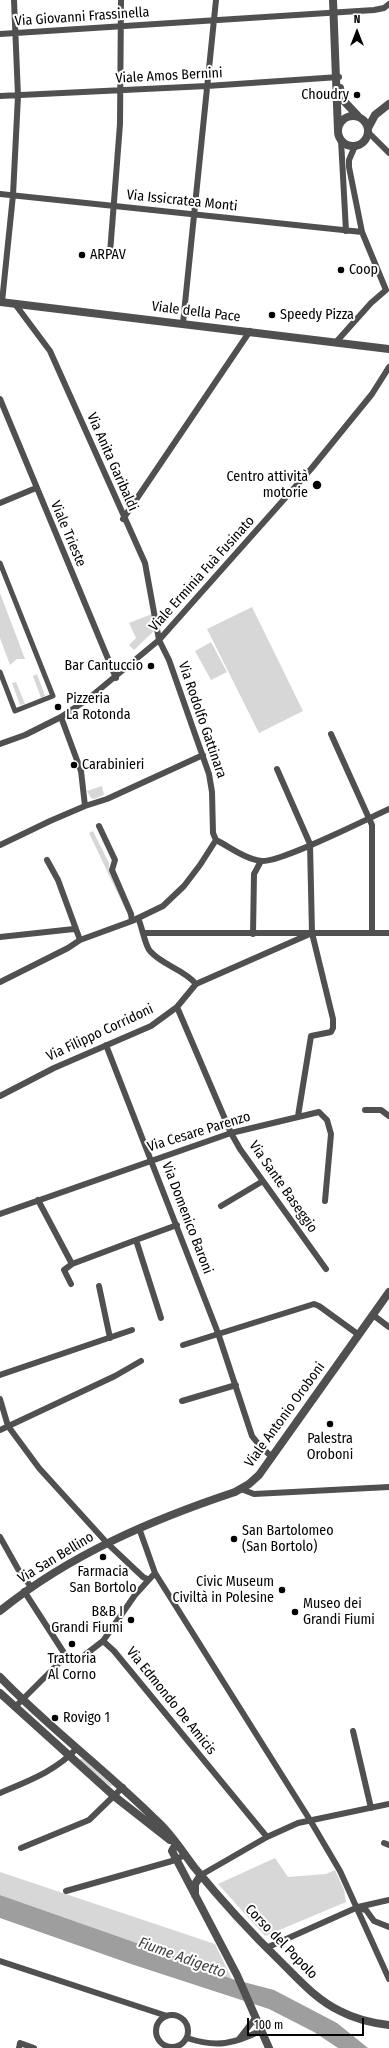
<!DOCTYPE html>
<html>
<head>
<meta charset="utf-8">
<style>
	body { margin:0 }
	#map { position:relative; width:389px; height:2048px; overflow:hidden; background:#fff; font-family:"Fira Sans Condensed",sans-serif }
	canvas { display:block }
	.north { position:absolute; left:337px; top:12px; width:40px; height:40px; -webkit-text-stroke:3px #fff; paint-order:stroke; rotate:0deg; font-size:11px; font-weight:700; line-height:16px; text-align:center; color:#000 }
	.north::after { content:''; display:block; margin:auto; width:14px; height:18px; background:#000; clip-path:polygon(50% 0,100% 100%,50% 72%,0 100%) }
	.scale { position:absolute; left:247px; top:2018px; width:117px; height:18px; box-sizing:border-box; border:2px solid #000; border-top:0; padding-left:5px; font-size:12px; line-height:14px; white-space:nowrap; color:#000; -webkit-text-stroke:3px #fff; paint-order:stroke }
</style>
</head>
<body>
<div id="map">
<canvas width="389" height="2048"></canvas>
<div class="north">N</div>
<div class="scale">100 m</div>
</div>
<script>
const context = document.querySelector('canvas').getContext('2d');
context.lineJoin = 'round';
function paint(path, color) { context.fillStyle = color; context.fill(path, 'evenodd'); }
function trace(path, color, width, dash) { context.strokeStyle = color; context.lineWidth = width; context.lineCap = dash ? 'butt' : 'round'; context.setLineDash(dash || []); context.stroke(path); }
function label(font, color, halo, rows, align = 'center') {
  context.font = font + ' "Fira Sans Condensed",sans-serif'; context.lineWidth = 4; context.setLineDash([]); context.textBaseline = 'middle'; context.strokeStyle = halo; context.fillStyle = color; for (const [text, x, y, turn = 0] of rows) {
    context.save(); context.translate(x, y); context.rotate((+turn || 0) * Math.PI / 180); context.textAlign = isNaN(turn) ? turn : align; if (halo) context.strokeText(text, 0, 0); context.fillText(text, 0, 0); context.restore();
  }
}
paint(new Path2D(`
	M0,593L25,659H17L10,665L0,638Z
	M252,607L303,711L259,733L207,629Z
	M152,614L155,630L134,650L129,645L136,638L129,623Z
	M211,642L227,672L211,680L195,651Z
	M37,674L45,696L41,698L33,676Z
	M16,682L25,704L20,705L12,683Z
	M102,786L104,795L94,799L91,798L87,791Z
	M93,831L109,863V869L127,913L89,833Z
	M80,1759H83L113,1786H110L80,1761Z
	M275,1858L288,1877L326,1874L335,1870L344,1890L346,1902L265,1936L218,1884Z
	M0,1872L215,1944L232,1979L171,1955L0,1895Z`), '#d7d7d7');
paint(new Path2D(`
	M0,1895L171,1955L232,1979L274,1990L337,2023L368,2048H338L314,2032L269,2009L131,1964L0,1918Z`), '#9e9e9e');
trace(new Path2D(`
	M0,563L53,696L15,711L0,672`), '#505050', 5);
trace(new Path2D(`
	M0,34L374,10L384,8L389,4
	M0,96L207,86L339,77
	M368,132L389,153
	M341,140L346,231
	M0,194L362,232
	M110,253L120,124L121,0
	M2,302L13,195L18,96L14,0
	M15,304L50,351L145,563L159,640L169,660L209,774L212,792L213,833L216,840
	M183,323L216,0
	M337,341L371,303L386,290L362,232L349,167V160L355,146
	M0,399L116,678
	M0,503L36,488
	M123,519L250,331
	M61,717L81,771L85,806
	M331,734L372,825V933
	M0,744L25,735L61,717L88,699L159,640L311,469L372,394L389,367
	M277,769L310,844L312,933L333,1019V1028L331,1032L311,1036L298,1116
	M99,826L115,860L112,870L131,914L132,921
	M216,840C230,847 245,859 261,861C280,863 367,819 389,809
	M0,845L50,821L85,806L107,799L203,755
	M47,860L58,880L80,940
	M138,918C142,926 145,946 150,951C163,966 184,969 196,984
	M144,933H389
	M253,934L254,874L261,861
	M0,937L74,929
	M0,982L68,948L80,940L132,921L163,906L184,886L200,865L216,840
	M177,1007L231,1133L240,1149L326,1269
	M106,1045L218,1333L252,1436L260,1446L272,1457
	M0,1096L54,1068L151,1026L177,1007L196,984L312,933
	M365,1110H381L389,1116
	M38,1200L72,1264
	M221,1206L263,1181
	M0,1214L231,1133L319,1112L327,1120L331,1134L325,1201
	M71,1284L64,1270L72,1264L136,1240
	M99,1286L110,1338
	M373,1315L389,1327
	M161,1318L136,1240L177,1225
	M183,1345L314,1304L319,1306L359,1335
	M0,1375L132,1330
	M0,1399L8,1426L39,1468L107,1543L143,1577L147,1579
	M182,1401L236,1385
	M0,1430L115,1376L141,1361
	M241,1489L254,1494L389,1487
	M139,1528L155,1573L310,1820L340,1871L389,1979
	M0,1537L18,1569L31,1587
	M24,1591L66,1656L71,1660L77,1661L103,1641L135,1595L155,1573
	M103,1641L114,1651L267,1837
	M15,1707L66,1656
	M353,1731L371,1808
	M0,1793C28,1781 56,1771 77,1748
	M384,1843L389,1845
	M21,1848L89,1820L123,1787
	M201,1875L267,1837L298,1823L389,1804
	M66,1891L172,1861L185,1855
	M359,1908L366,1910L374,1921L389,1927
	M266,1948L358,1907L389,1900
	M0,1961L167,2016
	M156 2031a16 16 0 1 1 32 0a16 16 0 1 1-32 0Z
	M187,2038C217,2048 234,2044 262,2030
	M239,2039L256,2017
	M19,2048L20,2043L34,2048`), '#505050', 6);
trace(new Path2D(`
	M333,0L338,131
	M340,88L342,99L358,116
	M338 131a15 15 0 1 1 30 0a15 15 0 1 1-30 0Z
	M368,128L375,115L389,104
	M0,302L389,349
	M0,1611C69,1555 151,1520 235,1492L249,1484L259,1475L389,1292
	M0,1677C49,1728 106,1770 156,1820C171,1833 182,1851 194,1867C221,1900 251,1933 282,1963C300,1981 317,2000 340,2011C355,2019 372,2023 389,2025
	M0,1693L114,1796L170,1840
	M176,1844L172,1851L237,1975L269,2048
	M195,1895V1884L201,1875`), '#505050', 8);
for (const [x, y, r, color] of [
	[357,95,4,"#000"],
	[82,255,4,"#000"],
	[341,270,4,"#000"],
	[272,315,4,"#000"],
	[317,485,5,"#000"],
	[151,666,4,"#000"],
	[58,707,4,"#000"],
	[74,765,4,"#000"],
	[330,1424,4,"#000"],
	[234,1539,4,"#000"],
	[103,1557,4,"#000"],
	[282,1590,4,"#000"],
	[295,1612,4,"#000"],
	[131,1620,4,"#000"],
	[72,1644,4,"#000"],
	[55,1718,4,"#000"]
]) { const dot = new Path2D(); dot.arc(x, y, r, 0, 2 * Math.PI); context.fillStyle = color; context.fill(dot); trace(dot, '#fff', 1.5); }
label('14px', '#000', '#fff', [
	["Via Giovanni Frassinella",82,17,-4],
	["Viale Amos Bernini",169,76,-3],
	["Via Issicratea Monti",182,201,6],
	["Viale della Pace",196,312,7],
	["Via Anita Garibaldi",112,462,66],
	["Viale Trieste",68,534,67],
	["Viale Erminia Fuà Fusinato",202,574,-48],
	["Via Rodolfo Gattinara",202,720,71],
	["Via Filippo Corridoni",100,1033,-25],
	["Via Cesare Parenzo",199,1132,-17],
	["Via Sante Baseggio",283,1187,55],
	["Via Domenico Baroni",187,1218,69],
	["Viale Antonio Oroboni",285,1415,-54],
	["Via San Bellino",56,1558,-31],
	["Via Edmondo De Amicis",171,1701,51],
	["Corso del Popolo",281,1942,46]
]);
label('14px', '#000', '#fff', [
	["Choudry",349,95,"right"],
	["ARPAV",90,255],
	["Coop",349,270],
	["Speedy Pizza",280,315],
	["Centro attività",308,477,"right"],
	["motorie",308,493,"right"],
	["Bar Cantuccio",143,666,"right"],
	["Pizzeria",66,699],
	["La Rotonda",66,715],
	["Carabinieri",82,765],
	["Palestra",330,1439,"center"],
	["Oroboni",330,1455,"center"],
	["San Bartolomeo",242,1531],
	["(San Bortolo)",242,1547],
	["Farmacia",103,1572,"center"],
	["San Bortolo",103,1588,"center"],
	["Civic Museum",274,1582,"right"],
	["Civiltà in Polesine",274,1598,"right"],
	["Museo dei",303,1604],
	["Grandi Fiumi",303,1620],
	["B&B I",123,1612,"right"],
	["Grandi Fiumi",123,1628,"right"],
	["Trattoria",72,1659,"center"],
	["Al Corno",72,1675,"center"],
	["Rovigo 1",63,1718]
], 'left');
label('italic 15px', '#3f3f3f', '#fff', [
	["Fiume Adigetto",182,1958,20]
]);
</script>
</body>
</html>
